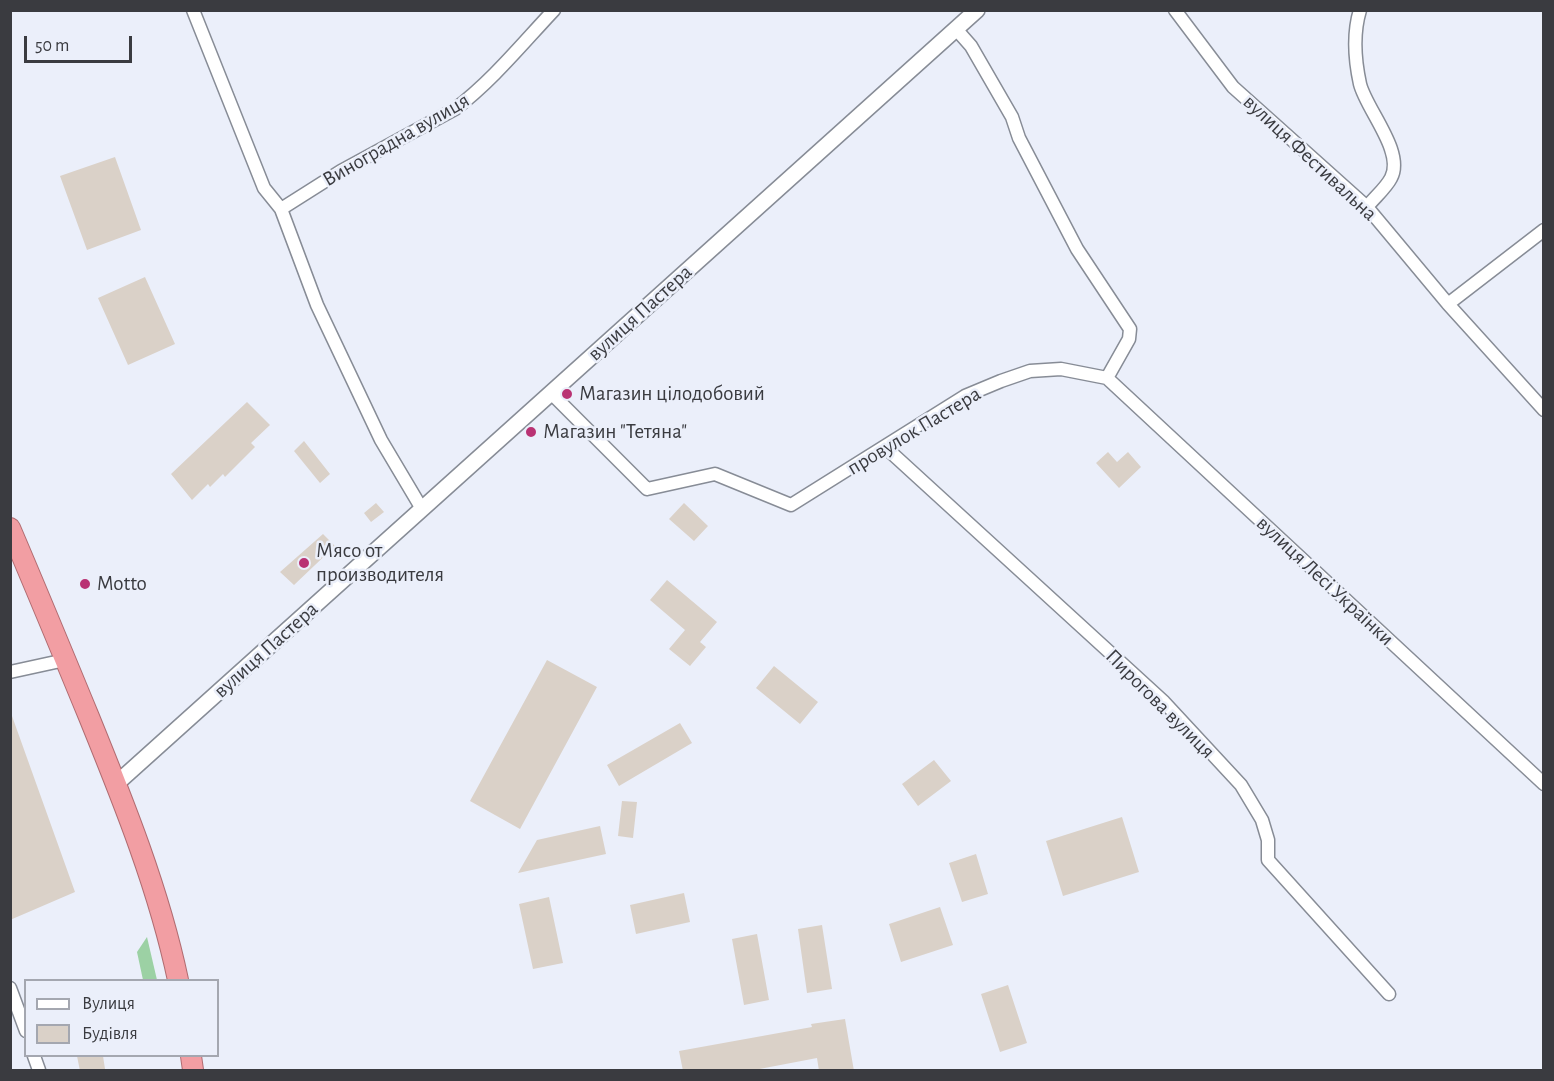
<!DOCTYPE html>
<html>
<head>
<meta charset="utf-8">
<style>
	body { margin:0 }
	#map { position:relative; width:1554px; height:1081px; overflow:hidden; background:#ebeffa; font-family:"Alegreya Sans",sans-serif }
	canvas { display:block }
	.frame { position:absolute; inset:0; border:12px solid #3a3b40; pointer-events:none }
	.legend { position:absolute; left:24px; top:979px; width:195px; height:78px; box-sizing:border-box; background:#ebeffa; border:2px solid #a4a7b0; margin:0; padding:8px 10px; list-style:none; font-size:18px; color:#3a3b40 }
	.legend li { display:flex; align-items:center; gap:12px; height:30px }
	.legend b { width:30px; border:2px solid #a4a7b0 }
	.scale { position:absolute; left:24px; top:36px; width:108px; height:27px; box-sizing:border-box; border:3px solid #3a3b40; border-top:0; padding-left:8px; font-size:18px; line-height:21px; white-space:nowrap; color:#3a3b40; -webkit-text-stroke:4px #ebeffa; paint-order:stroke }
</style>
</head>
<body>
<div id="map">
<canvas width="1554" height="1081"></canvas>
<div class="frame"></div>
<ul class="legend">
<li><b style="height:8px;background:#fff"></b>Вулиця</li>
<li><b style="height:16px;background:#dad1c8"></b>Будівля</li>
</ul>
<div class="scale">50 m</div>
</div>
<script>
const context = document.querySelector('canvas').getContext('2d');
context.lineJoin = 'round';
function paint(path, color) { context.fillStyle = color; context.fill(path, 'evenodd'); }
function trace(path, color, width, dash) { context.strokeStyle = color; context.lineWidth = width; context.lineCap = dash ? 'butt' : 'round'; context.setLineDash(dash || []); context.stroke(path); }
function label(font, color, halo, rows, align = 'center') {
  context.font = font + ' "Alegreya Sans",sans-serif'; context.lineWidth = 5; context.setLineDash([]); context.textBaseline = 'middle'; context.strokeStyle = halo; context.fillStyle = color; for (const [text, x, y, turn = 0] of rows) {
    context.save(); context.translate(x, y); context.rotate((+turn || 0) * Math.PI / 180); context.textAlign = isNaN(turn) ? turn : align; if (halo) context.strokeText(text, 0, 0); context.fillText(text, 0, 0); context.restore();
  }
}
paint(new Path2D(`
	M147,937L157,980H143L137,952Z`), '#9cd1a4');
paint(new Path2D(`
	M115,157L141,230L87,250L60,176Z
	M145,277L175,344L128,365L98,298Z
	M247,402L270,425L251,443L255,447L225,477L223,474L210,487L208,484L192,500L171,474Z
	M304,441L330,474L320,483L294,451Z
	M1108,452L1117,462L1128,452L1141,467L1119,488L1096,463Z
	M376,503L384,512L371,522L364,513Z
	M684,503L708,526L694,541L669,519Z
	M323,534L335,546L294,585L280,572Z
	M667,580L717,622L700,642L706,647L690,666L669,649L685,630L650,600Z
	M547,660L597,687L520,829L470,801Z
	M774,666L818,702L800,724L756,688Z
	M12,716L75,892L10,920V717Z
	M680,723L692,743L619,786L607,765Z
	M934,760L951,781L918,806L902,784Z
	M622,801L637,802L633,838L618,836Z
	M1122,817L1139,872L1063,896L1046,841Z
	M600,826L606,854L518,873L537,840Z
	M976,854L988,894L962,902L949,863Z
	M684,893L690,922L636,934L630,905Z
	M549,897L563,963L533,969L519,904Z
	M940,907L953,945L901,962L889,924Z
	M822,925L832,989L807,993L798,929Z
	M757,934L769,1000L744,1005L732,939Z
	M1008,985L1027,1043L1000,1052L981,994Z
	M845,1019L854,1071H819L817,1058L749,1071H683L679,1051L812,1027L811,1024Z
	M77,1056H103L105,1069L80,1071Z`), '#dad1c8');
const minor = new Path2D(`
	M193,10L264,188L281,209L317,305L381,440L422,509
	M1175,10L1233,87L1367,207L1448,304L1544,410
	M1360,10C1353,33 1355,61 1360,84C1366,109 1405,152 1391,178C1386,188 1374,198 1367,207
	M281,209L341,171L455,109C492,81 522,44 554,10
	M1448,304L1544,230
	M1107,378L1544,784
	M551,393L647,489L715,474L791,505L965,396L1001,381L1030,371L1061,369L1107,378L1129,339L1130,329L1077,249L1019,138L1012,117L971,46L956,29
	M885,447L1164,702L1241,785L1262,820L1268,840V860L1389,994
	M10,672L65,660
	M10,988L26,1031
	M34,1056L39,1070`);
const tertiary = new Path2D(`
	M116,784L977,10`);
const trunk = new Path2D(`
	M10,528C37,591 63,654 89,717C124,803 159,890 178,980
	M191,1056L193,1070`);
trace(minor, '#878c96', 15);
trace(tertiary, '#878c96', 18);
trace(trunk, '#b06c71', 22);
trace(minor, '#fff', 12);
trace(tertiary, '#fff', 15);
trace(trunk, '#f29ea3', 20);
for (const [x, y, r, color] of [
	[567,394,6,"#b93273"],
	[531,432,6,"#b93273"],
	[304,563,6,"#b93273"],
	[85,584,6,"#b93273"]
]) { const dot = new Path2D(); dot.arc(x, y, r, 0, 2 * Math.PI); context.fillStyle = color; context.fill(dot); trace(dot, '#ebeffa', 2); }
label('21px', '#3a3b40', '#ebeffa', [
	["Виноградна вулиця",396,140,-30],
	["вулиця Фестивальна",1310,158,43],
	["вулиця Пастера",640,313,-42],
	["провулок Пастера",914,431,-31],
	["вулиця Лесі Українки",1325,581,43],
	["вулиця Пастера",266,650,-42],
	["Пирогова вулиця",1160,704,45]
]);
label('21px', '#3a3b40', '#ebeffa', [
	["Магазин цілодобовий",579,394],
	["Магазин \"Тетяна\"",543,432],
	["Мясо от",316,551],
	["производителя",316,575],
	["Motto",97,584]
], 'left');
</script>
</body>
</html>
